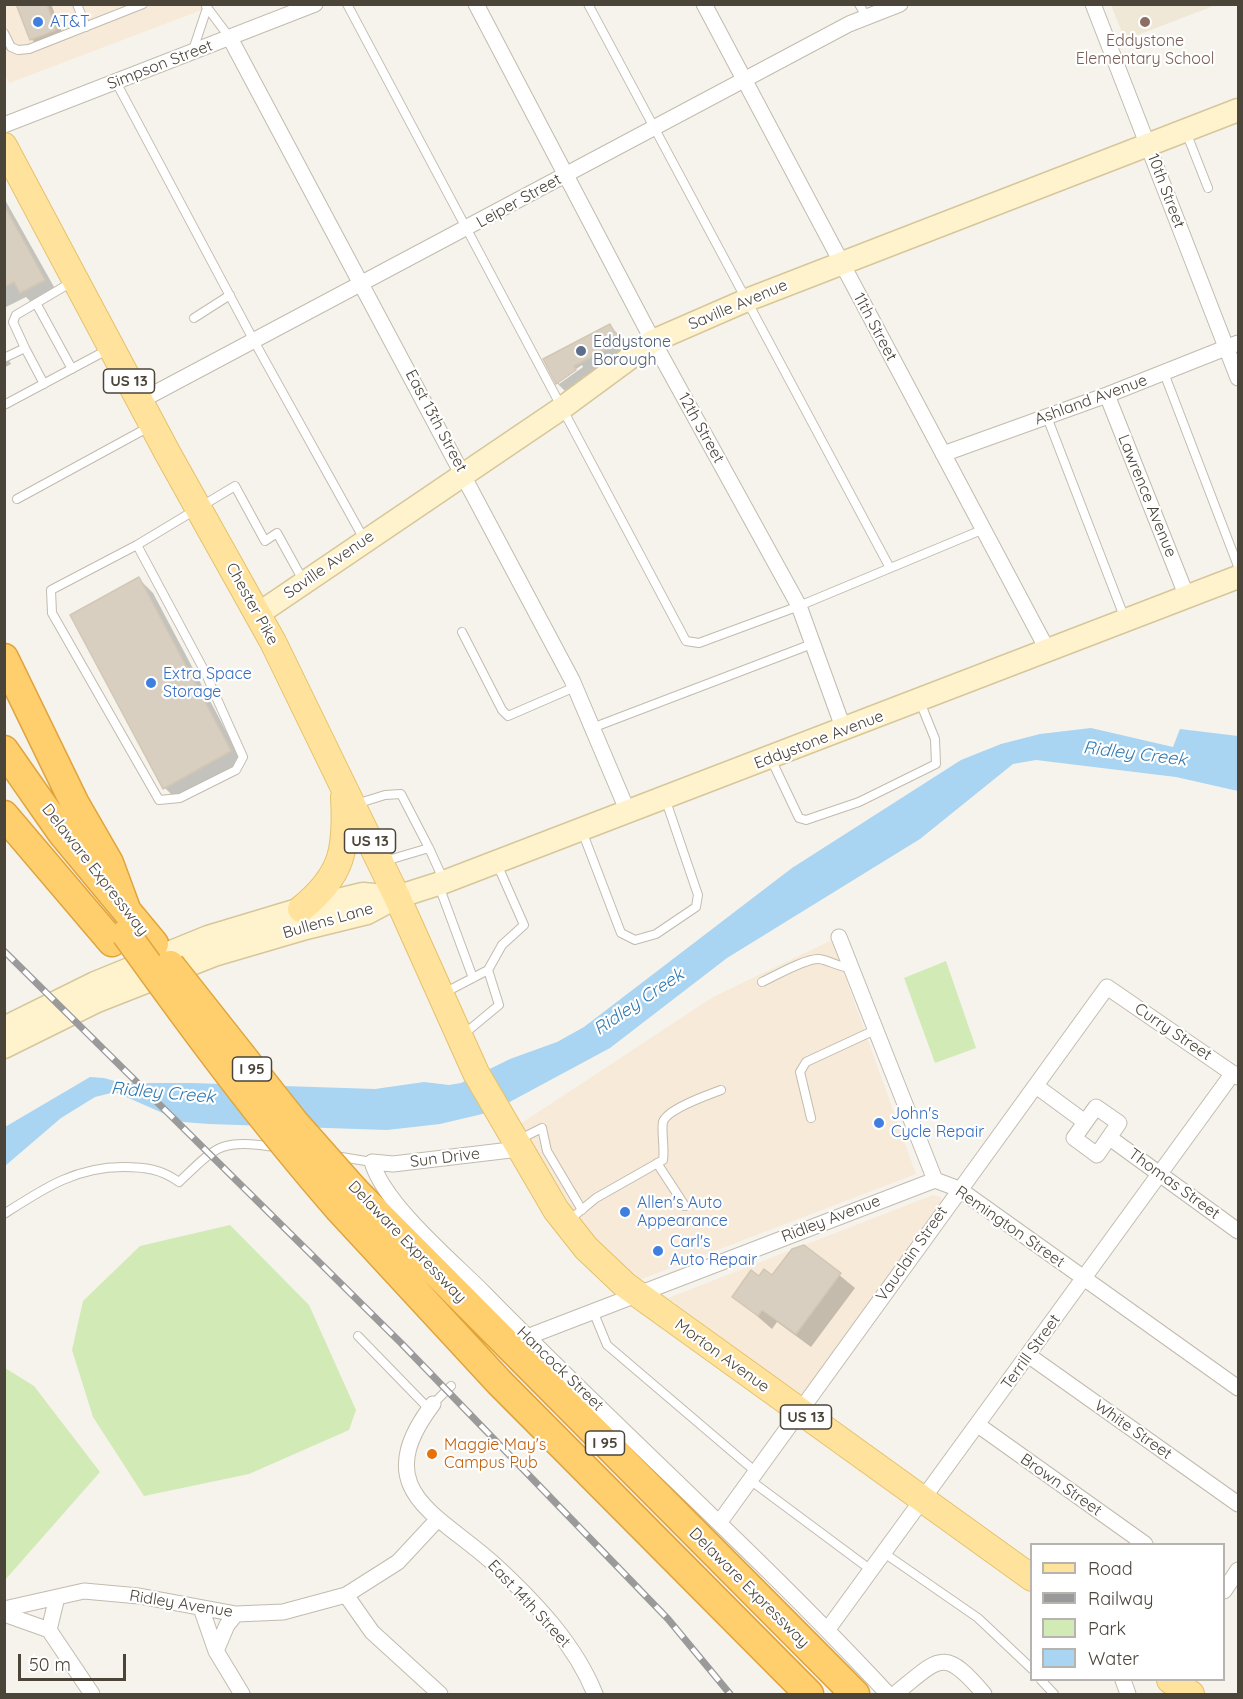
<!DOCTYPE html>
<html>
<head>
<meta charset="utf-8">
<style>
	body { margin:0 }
	#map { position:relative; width:1243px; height:1699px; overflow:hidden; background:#f6f3ec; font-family:Quicksand,sans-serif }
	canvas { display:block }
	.frame { position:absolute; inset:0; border:6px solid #4b4439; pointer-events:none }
	.legend { position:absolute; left:1030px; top:1543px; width:195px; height:138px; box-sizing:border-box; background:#fff; border:2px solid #b7b4b0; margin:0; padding:8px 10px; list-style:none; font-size:18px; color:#4b4439 }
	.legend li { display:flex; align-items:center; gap:12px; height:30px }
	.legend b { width:30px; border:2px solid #b7b4b0 }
	.scale { position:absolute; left:18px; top:1654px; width:108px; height:27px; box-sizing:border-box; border:3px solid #4b4439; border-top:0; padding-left:8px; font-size:18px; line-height:21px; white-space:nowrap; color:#4b4439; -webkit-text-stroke:4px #fff; paint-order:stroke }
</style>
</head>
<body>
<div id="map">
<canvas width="1243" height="1699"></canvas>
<div class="frame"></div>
<ul class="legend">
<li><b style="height:8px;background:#ffe39c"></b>Road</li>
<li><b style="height:8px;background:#9a9a9a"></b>Railway</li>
<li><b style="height:16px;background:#d2eab5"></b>Park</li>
<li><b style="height:16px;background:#a9d4f2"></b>Water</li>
</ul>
<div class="scale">50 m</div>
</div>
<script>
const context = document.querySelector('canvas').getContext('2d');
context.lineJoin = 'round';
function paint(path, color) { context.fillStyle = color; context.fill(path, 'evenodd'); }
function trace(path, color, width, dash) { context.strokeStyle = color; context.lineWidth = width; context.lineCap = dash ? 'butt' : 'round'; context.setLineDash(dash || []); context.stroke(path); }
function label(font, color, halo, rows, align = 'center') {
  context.font = font + ' Quicksand,sans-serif'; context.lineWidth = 4.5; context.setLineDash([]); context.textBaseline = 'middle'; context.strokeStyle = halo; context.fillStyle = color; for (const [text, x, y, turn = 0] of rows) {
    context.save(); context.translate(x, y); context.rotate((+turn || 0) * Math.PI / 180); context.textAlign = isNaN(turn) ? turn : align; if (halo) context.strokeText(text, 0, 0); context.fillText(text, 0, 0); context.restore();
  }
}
paint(new Path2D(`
	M4,5H215L9,83L5,75Z
	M832,940L916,1174L639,1280L594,1244L520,1124L713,997Z
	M933,1195L941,1197L943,1203L802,1397L668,1298Z`), '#f7ead8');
paint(new Path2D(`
	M1111,5H1216L1125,40Z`), '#efe8d6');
paint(new Path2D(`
	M946,961L976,1048L935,1063L904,978Z
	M230,1225L309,1305L356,1410L349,1430L249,1474L144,1496L93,1417L72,1350L83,1301L140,1246Z
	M5,1368L34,1386L100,1472L5,1580Z`), '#d2eab5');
paint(new Path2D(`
	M1091,728L1173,747L1180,729L1238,736V791L1176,777L1036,760L1013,764L920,839L727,958L610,1048L491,1112L440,1124L387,1130L209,1124L183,1122L115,1092L95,1097L61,1118L5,1166V1127L90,1077L104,1078L122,1083H191L375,1089L424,1082L449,1085L461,1083L510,1059L557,1042L584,1027L792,868L961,760L1001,744L1040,734Z`), '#a9d4f2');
paint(new Path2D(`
	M18,4H51L65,40L42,49L31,39Z
	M4,198L58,294L35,306L26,297L4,308Z
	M610,326L620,336L629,353L583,377L586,381L568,394L557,383L545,360ZM582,365L583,367L559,384V381Z
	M4,352L11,364L4,368Z
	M139,579L153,593L244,765L179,802L165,788L72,616Z
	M804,1246L855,1288L811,1347L777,1322L772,1329L734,1296L760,1278L773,1277Z`), '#0003');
const building = new Path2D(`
	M16,4H47L56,30L30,40Z
	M4,205L45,280L20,293L14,282L4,287Z
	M610,324L620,342L574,366L576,370L556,384L543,359Z
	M139,577L231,751L163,789L70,615Z
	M804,1245L841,1273L796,1334L762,1310L758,1316L732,1297L751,1270L759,1276L764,1269L772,1275L792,1249Z`);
paint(building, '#d8cfc1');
trace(building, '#d3c7b4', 1.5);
const lane = new Path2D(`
	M77,4L86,27
	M347,4L686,641L699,643L799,606L984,529
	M588,4L890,568
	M859,4L867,18
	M206,6L230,38
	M4,33L11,47L18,50L29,49L143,4
	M193,50L207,8
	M116,82L254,341L364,539
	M1186,132L1208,188
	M36,303L72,369
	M194,318L230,295
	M25,348L44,384
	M4,358L25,348L13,322L16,315L72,282
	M1164,373L1238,566
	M4,405L107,350
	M1047,417L1125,619
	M17,499L149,427
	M137,545L205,672L243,757L236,770L180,798L159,800L52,613L51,590L137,545L235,486L265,541L277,533L304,582
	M462,632L502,710L508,716L575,687
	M592,728L812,644
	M771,759L799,818L806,820L859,802L936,764L935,739L920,702
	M356,804L385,795L401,794L429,848L385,861
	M582,831L621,933L635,940L656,934L696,907L698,895L666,801
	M429,848L444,881
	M439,886L473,978
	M762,982C775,976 806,958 819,959C828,960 839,967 851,968
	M444,993L488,970L502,945L524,925L497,864
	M464,1034L499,1005L488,970
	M811,1118L800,1072L806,1062L875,1030
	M518,1140L542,1128L547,1151L582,1210
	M335,1156L372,1162
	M657,1163L685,1206
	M4,1214C43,1189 75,1167 123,1167C145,1167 161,1169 179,1182C218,1145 220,1139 275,1147
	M568,1221L596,1198L663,1160C665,1148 661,1132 663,1122C667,1109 708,1095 721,1090
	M593,1311L607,1345L756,1472
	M358,1336L429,1409
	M433,1404L451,1386
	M750,1480L871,1570
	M884,1553L978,1618L1032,1669
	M1041,1680L1054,1694`);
const street = new Path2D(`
	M476,4L653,341L799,606L844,730
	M704,4L1047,649
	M1093,4L1238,378
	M230,38L572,680L628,812
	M4,125L315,4
	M1107,395L1187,597
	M140,401L849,24L900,4
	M943,454L1107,395L1238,343
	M839,937L935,1180L959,1189L1238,1388
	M1036,1086L1085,1122
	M1096,1107L1119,1123L1097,1155L1074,1138Z
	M1110,1138L1238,1231
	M519,1149L393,1164L372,1162C384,1204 451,1260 483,1292C616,1428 759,1555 888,1694
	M527,1337L935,1180
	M1028,1355L1238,1504
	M433,1404C366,1492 440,1514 495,1565C535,1602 575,1644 595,1694
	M978,1425L1145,1544
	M719,1523L1107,987L1238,1077
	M1224,1591L1238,1570
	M346,1595L372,1632L440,1694
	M201,1608L216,1651L242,1694
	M4,1609L84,1591L139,1596L236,1614L283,1612L346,1595L398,1562L437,1520
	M4,1614L49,1630L92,1694
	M828,1629L1233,1073
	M49,1630L57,1597
	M216,1651L227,1625L236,1614
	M1123,1680L1128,1694
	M895,1694C939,1659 943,1645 984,1694`);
const secondary = new Path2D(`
	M258,614L562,408L653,341L747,300L1238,110
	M4,1028L95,983L208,937L301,909L363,894L397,897
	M4,1047L97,1001L214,955L306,928L367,913L397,897L444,882L1238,577`);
const primary = new Path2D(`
	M4,146L168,454L273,642L397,897L476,1073L556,1210L586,1248L625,1285L1032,1578
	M301,909C343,875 347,849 344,797
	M1170,1680L1191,1694`);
const highway = new Path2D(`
	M4,658L75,804L109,863L126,909
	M4,750L62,833L154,944
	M4,815L112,942
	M355,1191L855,1694
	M340,1210L499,1382L809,1694`);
trace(lane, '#c2bbae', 10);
trace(street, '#c2bbae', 17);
trace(secondary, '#d6c79b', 25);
trace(primary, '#e6c16a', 28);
trace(highway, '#e0a43c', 31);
trace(lane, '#fff', 8);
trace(street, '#fff', 15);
trace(secondary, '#fff3cd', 22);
trace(primary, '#ffe39c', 26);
trace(highway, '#ffcf6e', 28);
const rail = new Path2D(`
	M4,951L401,1343L668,1619L730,1694`);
trace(rail, '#9a9a9a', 7);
trace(rail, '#fff', 4.5, [14]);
const highwayBridge = new Path2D(`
	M126,934C194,1029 263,1122 340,1210
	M170,965L294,1122L355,1191`);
trace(highwayBridge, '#e0a43c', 31, []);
trace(highwayBridge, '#ffcf6e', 28);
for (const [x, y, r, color] of [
	[38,22,6,"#3f7fe0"],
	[1145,22,6,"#8d6e63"],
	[581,351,6,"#5c6f8a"],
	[151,683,6,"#3f7fe0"],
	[879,1123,6,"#3f7fe0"],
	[625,1212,6,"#3f7fe0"],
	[658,1251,6,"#3f7fe0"],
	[432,1454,6,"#e8710a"]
]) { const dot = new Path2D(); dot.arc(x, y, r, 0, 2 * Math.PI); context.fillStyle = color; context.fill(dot); trace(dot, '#fff', 2); }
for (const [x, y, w] of [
	[129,381,51],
	[370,841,51],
	[252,1069,39],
	[806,1417,51],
	[605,1443,39]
]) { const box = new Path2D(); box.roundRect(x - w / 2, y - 12, w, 24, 4.5); context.fillStyle = '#fff'; context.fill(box); trace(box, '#4b4439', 1.5); }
label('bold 15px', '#4b4439', null, [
	["US 13",129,381],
	["US 13",370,841],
	["I 95",252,1069],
	["US 13",806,1417],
	["I 95",605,1443]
]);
label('16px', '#366cbe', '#fff', [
	["AT&T",50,22],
	["Extra Space",163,674],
	["Storage",163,692],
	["John's",891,1114],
	["Cycle Repair",891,1132],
	["Allen's Auto",637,1203],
	["Appearance",637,1221],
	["Carl's",670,1242],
	["Auto Repair",670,1260]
], 'left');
label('16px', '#785e54', '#fff', [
	["Eddystone",1145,41],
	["Elementary School",1145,59]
]);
label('16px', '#4b4439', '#fff', [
	["Simpson Street",160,65,-21],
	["10th Street",1166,191,69],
	["Leiper Street",519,201,-29],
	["Saville Avenue",738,305,-23],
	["11th Street",875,327,62],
	["Ashland Avenue",1091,400,-20],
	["East 13th Street",436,421,62],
	["12th Street",701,428,61],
	["Lawrence Avenue",1147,496,68],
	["Saville Avenue",329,565,-35],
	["Chester Pike",252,604,61],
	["Eddystone Avenue",819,740,-21],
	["Delaware Expressway",95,870,52],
	["Bullens Lane",328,921,-16],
	["Curry Street",1173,1032,34],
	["Sun Drive",445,1158,-7],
	["Thomas Street",1174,1184,36],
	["Ridley Avenue",831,1219,-21],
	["Remington Street",1010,1227,35],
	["Delaware Expressway",407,1242,46],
	["Vauclain Street",912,1254,-55],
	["Terrill Street",1031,1352,-54],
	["Morton Avenue",722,1356,36],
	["Hancock Street",560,1369,44],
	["White Street",1133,1430,35],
	["Brown Street",1061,1485,35],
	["Delaware Expressway",749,1588,45],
	["Ridley Avenue",181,1604,9],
	["East 14th Street",529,1604,47]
]);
label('16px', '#4e5e75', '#fff', [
	["Eddystone",593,342],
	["Borough",593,360]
], 'left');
label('16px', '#c56008', '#fff', [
	["Maggie May's",444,1445],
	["Campus Pub",444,1463]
], 'left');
label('italic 18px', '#2e7ab2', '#fff', [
	["Ridley Creek",1135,754,7],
	["Ridley Creek",639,1002,-34],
	["Ridley Creek",163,1093,5]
]);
</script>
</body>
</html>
